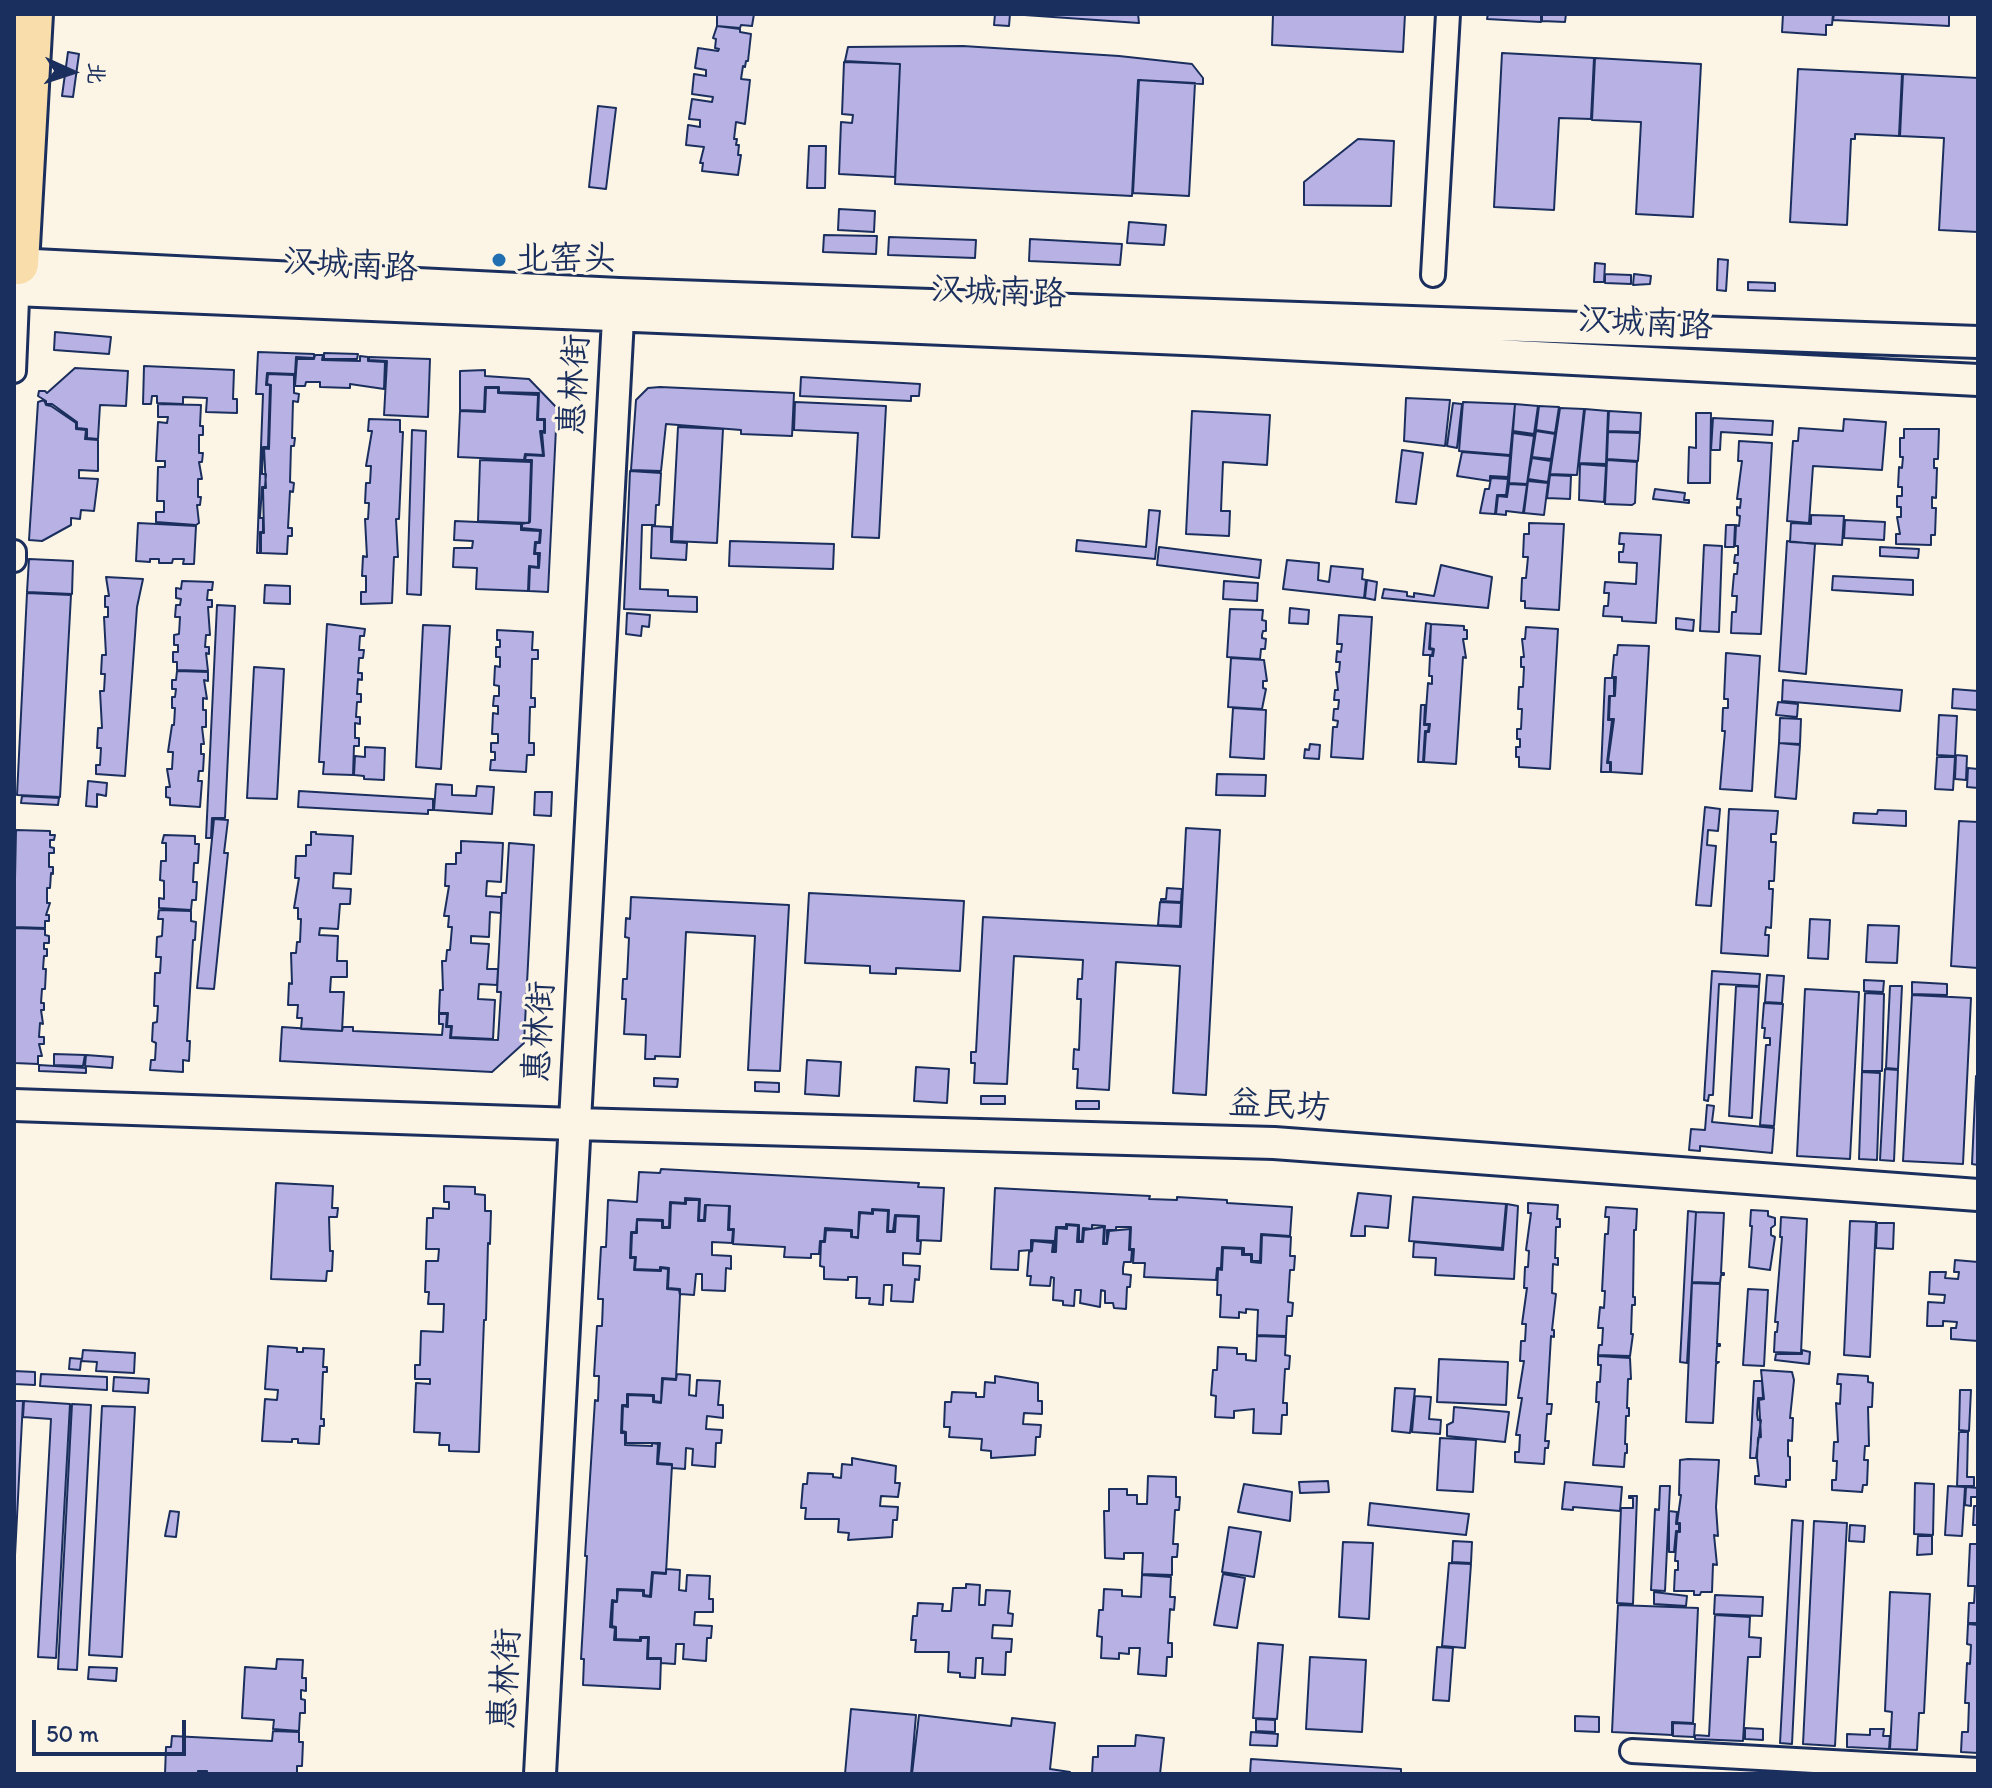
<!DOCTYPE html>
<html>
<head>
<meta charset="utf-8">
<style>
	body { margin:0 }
	#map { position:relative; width:1992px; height:1788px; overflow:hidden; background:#fcf5e5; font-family:Itim,"LXGW WenKai TC",sans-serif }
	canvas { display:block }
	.frame { position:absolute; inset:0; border:16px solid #1b2f5e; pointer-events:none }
	.north { position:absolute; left:32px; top:32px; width:80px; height:80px; -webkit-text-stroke:6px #fcf5e5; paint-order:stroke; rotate:93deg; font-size:22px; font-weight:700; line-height:32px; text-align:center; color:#1b2f5e }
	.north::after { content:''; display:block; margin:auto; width:28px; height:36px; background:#1b2f5e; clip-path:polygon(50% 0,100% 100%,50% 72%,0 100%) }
	.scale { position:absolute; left:32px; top:1720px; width:154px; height:36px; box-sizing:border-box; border:4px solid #1b2f5e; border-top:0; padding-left:10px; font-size:24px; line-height:28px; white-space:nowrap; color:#1b2f5e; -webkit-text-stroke:6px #fcf5e5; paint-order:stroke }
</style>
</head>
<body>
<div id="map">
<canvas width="1992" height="1788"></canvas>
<div class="frame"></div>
<div class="north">北</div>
<div class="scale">50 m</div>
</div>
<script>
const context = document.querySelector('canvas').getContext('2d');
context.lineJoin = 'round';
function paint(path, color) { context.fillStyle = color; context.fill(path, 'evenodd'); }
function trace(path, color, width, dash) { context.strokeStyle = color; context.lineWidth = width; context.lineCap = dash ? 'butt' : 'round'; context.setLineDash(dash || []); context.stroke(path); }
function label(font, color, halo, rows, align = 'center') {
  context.font = font + ' Itim,"LXGW WenKai TC",sans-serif'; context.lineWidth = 6; context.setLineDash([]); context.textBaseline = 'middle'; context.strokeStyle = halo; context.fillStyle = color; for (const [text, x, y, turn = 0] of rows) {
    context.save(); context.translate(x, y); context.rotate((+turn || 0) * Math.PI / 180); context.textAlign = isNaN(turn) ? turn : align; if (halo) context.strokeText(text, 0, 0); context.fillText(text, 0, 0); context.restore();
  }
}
const building = new Path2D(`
	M717,14H754L752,26L741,25L740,28L717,26Z
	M995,14H1138L1139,23L1010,14L1009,26L994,25Z
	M1273,14H1405L1403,52L1272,45Z
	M1488,14H1541V22L1487,19Z
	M1542,14H1566L1565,22L1542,21Z
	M1783,14H1833L1832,25H1826V35L1782,32Z
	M1834,14H1949V26L1833,20Z
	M717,26L740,29V32L751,34L748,61H746L745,67L743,66L741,79L750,80L745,124L736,122L734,139H737L736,145H739L738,155H741L738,175L702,171L703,163H700L704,147L686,145L688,125L700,127V120L689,119L692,99L712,102L713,97L692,94L694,74L706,76V70L695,68L698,48L718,51L719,49L715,48L716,39L713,38Z
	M963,46L1119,56L1192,64L1203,78V84L1138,80L1132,196L895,184L900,64L845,61L848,47Z
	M68,52L79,54L73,97L62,96Z
	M1502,53L1594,58L1591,119L1559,118L1554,210L1494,207Z
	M1595,58L1701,64L1693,217L1636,214L1641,122L1592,120Z
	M844,62L900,64L895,177L839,174L841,122L852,123L853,115L842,114Z
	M1798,69L1902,74L1899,136L1855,134V139H1851L1847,225L1790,222Z
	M1903,74L1978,78V232L1939,230L1944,138L1900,136Z
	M1139,80L1195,83L1189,196L1133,193Z
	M598,106L616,108L606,189L589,187Z
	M1358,139L1394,141L1391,206L1304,205V182Z
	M809,146H826L825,188H807Z
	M839,209L875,211L874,232L838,230Z
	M1129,222L1166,225L1164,245L1127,243Z
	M824,235L877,236L876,254L823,252Z
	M889,237L976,240L975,258L888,255Z
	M1030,239L1122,244L1120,265L1029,261Z
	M1718,259L1728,260L1726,291L1717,290Z
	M1595,263L1605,264L1604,282H1594Z
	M1605,274L1631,275V284L1605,283Z
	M1634,274L1651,276L1650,284L1633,285Z
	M1748,282L1775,283V291L1748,290Z
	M55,332L111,337L109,354L54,350Z
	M258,352L314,354V358L296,357L295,374L267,373L266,385H270L268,447H263L262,474H266L265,487H262L260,518H263V532H260V553H257L263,394H256Z
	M324,353L358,354L357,359H324Z
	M315,355H323L322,360L360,361V356L368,357V361L385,362L384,389L350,384V388L320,387V382H306L305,386H295L297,359H314Z
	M369,357L430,359L428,417L384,415L387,361L369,360Z
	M144,366L234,370L233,399H237V413L206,412L207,398L183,397V404L157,403V396H152L151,404H143Z
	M75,368L128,371L126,406L100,405L98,439L87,438V429L77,428V422L52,404H46V401L38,396L39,391H45L47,393Z
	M485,370V376L529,379L557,408L548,592L529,591L530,567L539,568L540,553H535L536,543H540L541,530L522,528V524L530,522L532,460H525L526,455L544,456L542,432L545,433V419H538L539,393L499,392V387H485L484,411L460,410V371Z
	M268,374L294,375V393L299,394L298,402L293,401L292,438H295L294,446H291L290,482L294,483L293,492L290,491L288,528H292V536H288L287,554L261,553V533H264L263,488H266L264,448L269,449L271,385L267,384Z
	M801,377L920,384L919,396H911V401L800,396Z
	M660,387L794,393L792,436L741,434V430L666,424L661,471L631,470L636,400L648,388Z
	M486,388H498V393L538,395L537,420H544V431H540L543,455L525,454L524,460L458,457L460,411L485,412Z
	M1406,398L1450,400L1445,446L1404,441Z
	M44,400L46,405L51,406L76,423V429L86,430L85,439L98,440V471L79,470V478L98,479L94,511L81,510L80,519L71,518V525L42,541L29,540L38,402Z
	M795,402L886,406L879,538L852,537L858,433L794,430Z
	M1463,402L1515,404L1510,455L1459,451Z
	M1453,403L1462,404L1457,448L1447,446Z
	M158,404L201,405L200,426H203V435H199V453H203L202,462H199L202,479H198V497H201L200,505H197L199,523L196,525L156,522V512H164V501H157L158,467H165V461H156L158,422L167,423L168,417H158Z
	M1515,404L1538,406L1534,434L1513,431Z
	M1539,406L1559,407L1555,433L1536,430Z
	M1560,408L1584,409L1577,475L1550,474Z
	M1585,409L1608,411L1606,464L1579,463Z
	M1192,411L1270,415L1267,465L1223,462L1221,511H1230L1229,536L1186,534Z
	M1609,411L1641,413L1640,432L1608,431Z
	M1696,413H1711L1710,483H1688L1689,447L1696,448Z
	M1713,418L1773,421L1772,435L1721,432L1720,450H1711Z
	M369,419L400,420V432H403L399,519H396L398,557H394L392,603L361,604V592H366V576H362L363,556L367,557L365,519H368L369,503H365L366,483H370L371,466H366L372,431H368Z
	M1844,419L1886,422L1882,470L1813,466L1809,523L1787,521L1793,441H1798L1799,428L1843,431Z
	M678,427L723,429L717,543L672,541Z
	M1904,429H1939L1938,459H1934V468H1937L1936,498L1932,497V508H1936L1935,535H1931V545L1896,544V534H1900L1897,517H1901V507H1897V496H1902V487H1898L1899,467L1902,468L1903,457H1900V438H1904Z
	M412,430L426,431L421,595L407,594Z
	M1536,431L1555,434L1551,459L1532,457Z
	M1608,432L1640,433L1638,461L1607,459Z
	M1513,433L1534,436L1527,484L1509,483Z
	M1739,441L1772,443L1761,634L1731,633L1732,612H1736L1737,596H1732L1734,574H1737L1738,563H1734L1735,555H1738V546H1735L1736,525L1739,526L1740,516L1737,515V507L1740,508L1741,499H1737L1742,461H1738Z
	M1402,450L1423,453L1416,504L1396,502Z
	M1462,452L1510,456L1508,477L1490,476V481L1457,476Z
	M1532,458L1551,461L1548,482L1528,479Z
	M480,460L531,462L529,523L478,521Z
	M1607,460L1637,462L1635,503L1632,505L1605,504Z
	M1580,464L1606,466L1604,502L1579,500Z
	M630,471L661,473L659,505H656L655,525H642L640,589L668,590V596L697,597V612L624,609Z
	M1550,475L1571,476L1570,499L1547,498Z
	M1491,478L1508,479L1506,495H1497L1495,514L1480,513L1485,489H1489Z
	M1528,481L1548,483L1544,515L1524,513Z
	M1509,484L1527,485L1523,513L1506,511V515L1496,514L1498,496L1507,497Z
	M1655,489L1685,493L1684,500H1689V503L1653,499Z
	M1149,510L1160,511L1155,559L1076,551L1077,540L1146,547Z
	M1811,515L1844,516L1842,545L1790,542L1791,523L1811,524Z
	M1845,520L1885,522L1884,540L1844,538Z
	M455,521L521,524V530L540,531L539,542H535L534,554H538V567L529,566L528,591L476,589L477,568L453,567L454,548H472L473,541L454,540Z
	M138,523L196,526L194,564H183L184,559H173L172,563H159V559H150V562L136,561Z
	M1529,523L1564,524L1559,610L1525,608V601H1521L1522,578H1526L1528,557H1523L1524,534H1529Z
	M1726,525H1735L1734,547H1725Z
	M652,526L671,527V542L687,543L686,560L651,558Z
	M1620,533L1661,535L1656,623L1622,621V617L1603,616L1604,606H1608L1609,593H1604L1605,582L1636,584L1637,563L1619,562V552H1623L1624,544H1619Z
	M730,541L834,544L833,569L729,566Z
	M1787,541L1815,544L1806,674L1779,671Z
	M1704,545L1722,546L1719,632L1700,631Z
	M1159,547L1261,560L1259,578L1157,565Z
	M1880,547L1919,549L1918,558L1880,556Z
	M29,559L73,561L72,594L27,592Z
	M1287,560L1319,563L1318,580L1329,582L1331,566L1363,569L1362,579L1366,580L1364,598L1283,589Z
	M1441,565L1492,577L1488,608L1382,598L1384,589L1407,592V596L1414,597V593L1434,596Z
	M1833,576L1913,580V595L1832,590Z
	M106,577L143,579L137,607L125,776L96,774V765H100L101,748H97L98,728H102L100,691H104L105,674H101L102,655H106L104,617H108V607H105V596H109Z
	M1367,580L1377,582L1375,600L1365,598Z
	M182,581L213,582L212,590H208L207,600H212V607H208L210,635H206L205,647H209V654L206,653L208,671L177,670V662H173V652H178V645H174V635L179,634L180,617H175L176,605H180L181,599L176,598V588L181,589Z
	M1224,581L1258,583L1257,601L1223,599Z
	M265,585L290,586V604L264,603Z
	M27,593L71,595L60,797L17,795Z
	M217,605L235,606L225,818H212L211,838H206Z
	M1290,608L1309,610L1308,624L1289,623Z
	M1230,609L1263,610L1262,620L1266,621V631H1263L1262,635V638L1266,639L1265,649H1261L1260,659L1227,657Z
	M627,613L650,615L649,627L642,626L641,636L626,634Z
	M1339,615L1372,617L1363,759L1331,757L1333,727H1337L1338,721L1333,720L1334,709H1338L1339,700H1334L1335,690H1338L1336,672H1339L1340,662H1336L1337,651L1341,652L1342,644H1337Z
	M1676,618L1694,620L1693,631L1676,629Z
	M1426,623L1431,624L1429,649L1433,650L1432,655H1423Z
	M327,624L365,629L364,636H360L359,650H364L363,658H359L358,673H362V680L358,679L357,694H361V702H357L356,717H360V724L355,723V738H359V746H354L353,775L323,774L324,762H319Z
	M1431,624L1464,626V630H1467V639H1463L1466,658L1463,657L1456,764L1424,762L1426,732H1429L1430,724H1425L1428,683L1432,684V676H1429L1430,656H1433L1434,649L1430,648Z
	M423,625L450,626L441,769L416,767Z
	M1526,627L1558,629L1550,769L1519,767V757H1516V747H1520V739H1517V729H1521L1522,709H1518L1519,687H1523L1524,667H1521V657H1524L1522,639H1525Z
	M497,630L533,632L532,650H538V659H532L531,698H535V707H530L529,743H534V755H527L526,772L490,770L491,760H495V752H491V743H498V734H492L493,713L498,714V706H493L494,696H499V686L494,685L495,666L500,667V657H496V647H500V640H497Z
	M1618,645L1649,646L1642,774L1611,772V762H1608L1614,719H1609L1610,696H1615L1616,677H1612L1614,655H1617Z
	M1726,653L1760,656L1752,791L1720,789L1725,731H1722L1723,708H1728V699H1724Z
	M1231,658L1264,660L1267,681H1263V688L1266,689L1262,709L1228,707Z
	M254,667L284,669L277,799L247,798Z
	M177,671L208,672V681L204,680L207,699L203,698V710H206V727H202L204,744H201V754H204L203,771H199L198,781H202L200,807L170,805V798L166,797V787H170L167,769H172L173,752H168L172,725H174L175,708H172V697H175L176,689H172V680H176Z
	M1605,678H1614V696H1609L1608,720H1612L1607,763H1610V772H1601Z
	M1783,680L1902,690L1900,711L1782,701Z
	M1953,689L1978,691V710L1952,708Z
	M1778,702L1798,704L1797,717L1776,715Z
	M1421,705H1425L1424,725H1429L1428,731H1425L1423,762H1418Z
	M1233,708L1266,710L1264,759L1230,757Z
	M1939,715L1957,716L1955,756L1937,755Z
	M1780,718L1801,719L1800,744L1779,743Z
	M1779,743L1800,745L1796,799L1775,797Z
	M1310,744L1320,745L1319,759L1304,758L1305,749L1309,750Z
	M365,747L385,748L384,780L364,779V776L354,775L355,756L365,757Z
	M1956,755L1967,756L1966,780L1955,779Z
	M1937,757H1955L1953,790L1935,789Z
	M1968,768L1978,769V788L1967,787Z
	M1217,774L1266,775L1265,796L1216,795Z
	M88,781L107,783L106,796L97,794V807L86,806Z
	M436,784L452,785V795L476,796L477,786L494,787L492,814L434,810Z
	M299,791L433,799V810H428V814L298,807Z
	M535,792H552L551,816L534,815Z
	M22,796L59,798L58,805L21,803Z
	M1705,807L1720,809L1718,831L1708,830L1707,845L1716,846L1711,906L1696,905Z
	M1729,809L1778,811L1776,834H1771V842H1776L1774,881H1769V889H1773L1771,928L1766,927L1765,935H1769L1768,956L1721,953Z
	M1878,810L1906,811V826L1853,823L1854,813L1877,814Z
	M214,819L228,820L224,853H228L214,989L197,988Z
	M1959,821L1978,822V968L1951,966Z
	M1186,828L1220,830L1206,1095L1173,1093L1180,966L1116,962L1109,1090L1077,1088L1078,1069H1073L1074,1049L1079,1050L1081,999H1077L1078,979H1082L1083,960L1014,956L1007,1084L974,1083L975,1063H971V1052H976L983,917L1181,927Z
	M16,830L50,831V835H55L54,840H50V847L54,848V853H49V867H53V874L51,873L50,888H47V903H50L46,915H49V921H45V928L14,927Z
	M311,832H316V834L353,836L351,874L334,873L333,888L351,889L350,904H340L338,929L320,928L319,935L338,936L337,961H347V977H331L330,992H344L342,1031L301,1029L302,1018H297L298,1005H288L289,983L292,984L291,953H296L297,942H300L301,919H298V908H294L299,878H295L296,856H306V845H311Z
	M164,835L195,836V844H199L198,863H194L193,882H197L196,900H192L191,910L159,908V898L164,899V881L160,880L161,861H166V843H162Z
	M461,841L503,843L501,882L487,881L486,896L501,897V913L490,912L489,937L471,936V943L489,944L487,969H498L497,985L479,984L478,999L495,1000L493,1039L451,1037L452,1026H447L448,1013H439L440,990H443L442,961H446L447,950H450L452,927H448L449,916H444L449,886H445L446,864H456V853H461Z
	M509,843L534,845L524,1043L492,1072L280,1061L282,1027L342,1031L343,1027H353V1031L442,1035L443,1024H439V1014H447L446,1027H451L450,1038L498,1040L501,992H497L502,893H506Z
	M1167,888L1182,889L1181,902L1161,901V899H1166Z
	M809,893L964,901L960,971L896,968V974L870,973V966L805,963Z
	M631,897L789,905L780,1071L748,1070L755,936L686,932L680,1057L655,1056V1059H645L646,1035L624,1034L626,999H622L623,979H627L629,938L625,937L626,918L630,919Z
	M1160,902L1181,903L1180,926L1158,925Z
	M159,910L191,911V921L196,922L195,940H193L187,1041H190L189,1061L183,1060V1072L150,1070L151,1060H155L156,1043L152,1041L153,1023L157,1022L158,1006H154L155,973H160L161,957H156L157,937L162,936L163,919H158Z
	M1810,919L1830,920L1828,959L1808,958Z
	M1868,925L1899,926L1897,963L1866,962Z
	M14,928L45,929V935L49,936V943H44V949H47V956H44L43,969H46L45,989H42L41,1003H44V1010H41L43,1024L40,1023L39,1037H44V1044H39L42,1056H38V1064L14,1063Z
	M1712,971L1760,974L1759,986L1719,984L1713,1095H1709L1708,1101L1704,1100Z
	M1767,975L1784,976L1782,1003L1765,1002Z
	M1864,980L1884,981L1883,992L1864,991Z
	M1912,982L1947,984V995L1912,994Z
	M1736,986L1759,987L1752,1118L1729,1116Z
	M1890,986H1902L1898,1069L1886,1068Z
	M1805,989L1859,992L1850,1159L1797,1156Z
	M1865,993L1884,994L1882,1071H1862Z
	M1912,995L1971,998L1963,1164L1903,1161Z
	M1764,1003L1783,1004L1774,1126L1760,1125L1766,1045H1770V1038H1764L1765,1028H1762Z
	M54,1054L85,1055L83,1066L54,1065Z
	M86,1055L113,1057L112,1068L85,1066Z
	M807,1060L841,1062L839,1096L805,1094Z
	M39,1065L86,1068V1073L39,1071Z
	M916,1067L949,1069L947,1103L914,1101Z
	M1885,1069L1898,1070L1894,1161L1880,1160Z
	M1862,1072L1880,1073L1877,1160L1859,1159Z
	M1976,1076H1978V1165L1972,1164Z
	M654,1078L678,1079L677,1087L654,1086Z
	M755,1082L779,1083V1092L755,1091Z
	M981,1096H1005V1104H981Z
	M1076,1101H1099V1109H1076Z
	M1707,1105L1714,1106L1712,1122L1774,1128L1772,1153L1700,1146V1151L1689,1150L1691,1129L1705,1130Z
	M661,1169L919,1183L918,1187L944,1188L941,1241L918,1240L919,1216L895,1215L893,1231H888L889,1210L872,1209V1213L859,1212L858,1237H852V1230L825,1228L824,1241H820L819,1254H811V1258L784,1257L785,1247L733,1244L734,1229H729L730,1206L705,1205L704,1220H699L700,1199L685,1198V1203L670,1202L669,1227H663V1220L637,1219L636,1232H631L630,1258H635L634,1270L661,1271V1268L668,1269L667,1289L679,1290L680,1295L676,1379L662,1378L661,1402L654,1401V1395L627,1394V1405H622L621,1433H625V1445L652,1446V1443L658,1444L657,1464L672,1465L666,1573L652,1572L650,1596L644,1595V1590L617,1589V1601L612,1600L610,1627L615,1628L614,1640L641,1641V1638H648L647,1659H661L660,1689L583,1685L584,1659H581L587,1556H585L595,1400L598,1401L599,1376H594L597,1326H602L603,1299H598L601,1247H606L608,1200L637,1202L639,1172L660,1173Z
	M276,1183L333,1186L332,1208H338L337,1217H329L330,1251H333L332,1271H327L326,1281L271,1279Z
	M444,1186L475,1187V1194L485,1195V1211H491L490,1244L488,1243L486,1320H484L479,1452L449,1451V1445H439L440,1433L414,1432L416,1383L430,1384V1379H415V1365H420L421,1331L443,1332L444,1304H428L429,1292H425L426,1261H438L439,1249H426L427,1218H433V1208L449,1209V1202H444Z
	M995,1188L1150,1196L1149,1199L1177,1200V1197L1227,1200V1203L1292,1207L1290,1236L1261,1234L1260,1261H1252V1254H1244V1248L1222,1247L1221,1268H1217L1216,1280L1144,1277L1145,1263H1133L1134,1249H1130L1131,1227H1116V1230H1107V1243H1104L1105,1226L1092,1225V1229L1083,1228L1082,1241H1079V1225L1066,1224V1227H1056L1054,1251V1241L1031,1240V1250L1019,1251L1018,1270L991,1269Z
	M1358,1193L1391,1196L1388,1228L1365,1226V1236H1351Z
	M1413,1197L1506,1204L1502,1248L1409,1241Z
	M686,1200H699L698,1221H705L706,1205L729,1206L728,1230H733L732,1243L712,1242V1255L731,1256V1269L726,1268L725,1291L702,1290V1274H696L694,1295L680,1294V1289L668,1288L669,1268L660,1267V1270L635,1269L636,1257H631L632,1233H637V1220L662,1221V1228H670L671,1203L686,1204Z
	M1528,1203L1558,1205L1557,1219H1560V1227H1556L1555,1258H1558V1265L1553,1264L1552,1293L1556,1294L1552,1330H1554V1337L1551,1336L1547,1404H1552L1551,1414H1547L1545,1441H1549L1548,1448H1545L1544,1464L1515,1462V1452H1519L1520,1435H1516L1522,1398H1518L1524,1361H1520L1521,1341H1525L1526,1324H1522L1527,1288H1524L1525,1267H1528L1529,1251L1526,1250L1531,1213H1528Z
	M1507,1204L1518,1206L1514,1279L1435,1275L1436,1258L1413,1257L1414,1242L1503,1250Z
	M1606,1207L1637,1209L1636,1230H1634L1633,1297H1635V1305H1632L1631,1334H1633L1630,1356L1598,1355L1599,1345H1602L1603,1328H1598L1600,1307L1604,1308L1605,1291H1602L1605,1234H1608L1609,1217H1605Z
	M873,1210L888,1211L887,1232H895L896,1216L918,1217L917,1241H921L920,1254L903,1253V1265L920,1266L919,1280L915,1279L913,1302L891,1301L892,1285H884L883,1305L869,1304L870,1298H856L857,1277H848V1280L824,1279V1267L820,1266L821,1242H825L826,1230L851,1231V1237L858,1238L860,1213L873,1214Z
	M1751,1210L1768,1211V1216L1775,1218V1225L1771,1228V1235L1775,1237L1770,1270L1749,1267L1752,1226H1750Z
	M1688,1211L1696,1212L1687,1363L1680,1362Z
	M1696,1212L1724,1213L1721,1273H1724V1275H1721L1720,1283L1692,1282Z
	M1781,1217L1807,1219L1801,1353L1774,1352L1775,1332H1777L1778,1322H1775L1782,1237H1780Z
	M1850,1221L1876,1222L1870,1357L1844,1355Z
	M1877,1223H1894L1893,1249L1876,1248Z
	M1067,1225L1078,1226L1077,1242H1083L1084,1230L1104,1227L1103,1244H1107L1109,1231L1130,1229L1129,1250H1132L1131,1262H1124L1123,1268V1274L1131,1275L1130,1287H1127L1126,1309L1114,1308L1113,1303H1105V1291L1101,1290L1100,1307L1080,1303L1081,1290H1075L1074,1306L1063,1305V1301L1053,1300L1054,1278L1051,1277L1050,1286L1030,1285L1031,1276H1027L1029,1252L1032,1251L1033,1241L1053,1243L1052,1252H1056L1057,1228L1067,1229Z
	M1262,1235L1291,1237L1290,1256H1295L1294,1270H1290L1288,1302L1293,1303L1292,1316H1287L1286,1336L1257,1335L1258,1310L1246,1309V1313L1239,1312V1318L1220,1317L1221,1295H1217L1218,1269L1222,1270L1223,1248L1242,1249V1255H1251V1262L1261,1263Z
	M1955,1260L1978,1262V1341L1951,1339V1328H1956L1957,1322L1943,1321V1326H1927L1928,1302L1944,1303L1945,1295L1929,1294L1930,1272H1946L1945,1278L1958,1279L1959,1272H1954Z
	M1692,1283L1720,1284L1717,1344H1720V1346H1717L1716,1362H1719L1716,1364L1713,1423L1686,1422Z
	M1748,1289L1768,1290L1764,1366L1743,1365Z
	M1257,1336L1286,1337L1285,1355L1290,1356L1289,1369H1285L1283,1403H1287V1415H1282L1281,1434L1253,1433L1254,1409L1234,1411V1418L1215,1417L1216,1396L1211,1395L1213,1370H1217L1218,1347L1237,1348V1354H1246V1360L1256,1361Z
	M268,1346L297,1348V1352H303V1348L324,1349L323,1367H327V1372H323L321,1419H324V1426H320L319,1444L298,1443V1439H292V1442L262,1441L265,1399L277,1400L278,1390L265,1389Z
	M83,1350L135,1353L134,1373L96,1371L97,1362L81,1361L80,1370L69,1369L70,1358L82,1359Z
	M1802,1350L1810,1352L1809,1364L1775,1360L1776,1354H1802Z
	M1598,1356L1630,1358L1631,1379H1628L1627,1408H1629V1416H1626L1625,1444H1627V1453H1625L1624,1467L1593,1465L1599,1402H1596L1597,1382H1600L1601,1365H1598Z
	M1439,1359L1508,1362L1506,1405L1437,1402Z
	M1761,1370L1792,1372L1794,1380L1790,1418H1793L1792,1441L1788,1440V1456L1790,1457V1480H1786V1487L1755,1484V1476H1759L1757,1458L1758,1438L1761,1437L1759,1400L1764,1399Z
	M14,1371L35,1372V1385L14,1384Z
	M41,1374L107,1377V1390L40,1386Z
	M677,1374L690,1375L689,1395L696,1396L697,1380L720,1381L718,1405H723V1418L707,1416L706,1429L722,1430L721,1443H716L715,1467L692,1465L693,1449L686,1448L685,1469L672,1468V1464L658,1463L660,1443H626V1432L622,1431L623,1406L628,1407V1395L653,1396V1402L661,1403L663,1379L676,1380Z
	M1838,1374L1868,1376V1382L1873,1383L1872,1407H1868L1869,1446H1865L1864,1460H1868L1867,1485H1863L1862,1492L1832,1490V1480H1836L1837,1461H1833L1834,1442H1838L1836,1403L1840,1404L1841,1384H1837Z
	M995,1376L1038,1383V1401H1042V1414L1024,1413L1023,1424L1041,1425L1040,1437H1036L1035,1455L991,1458V1451L981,1450L982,1439L949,1437L950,1427H944L945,1402H951L952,1392L976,1393V1397H984L985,1382L995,1383Z
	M114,1377L149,1379L148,1393L113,1391Z
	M1754,1381H1762L1763,1398H1758L1757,1414L1758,1420H1761L1756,1458H1750Z
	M1395,1388L1415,1389L1410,1433L1392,1431Z
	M1960,1390H1971L1969,1431L1959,1430Z
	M1415,1396L1431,1397L1429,1419L1441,1420L1440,1434L1412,1432Z
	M14,1401H23L14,1575Z
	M24,1401L70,1404L56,1658L38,1657L51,1419L23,1417Z
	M72,1404L91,1405L77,1670L58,1669Z
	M102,1406L135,1407L122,1657L89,1655Z
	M1454,1407L1509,1412L1505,1442L1447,1436V1425L1453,1422Z
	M1959,1432H1968L1967,1477H1974V1486H1957Z
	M1440,1438L1476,1440L1473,1492L1437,1490Z
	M852,1458L896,1466L895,1483H900L898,1497L881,1496L880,1506L898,1507L897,1520H893L892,1537L848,1540L849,1533L838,1532L839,1519H805L806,1508H801L803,1484H807L808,1473L833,1474V1477L841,1478L842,1464L852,1465Z
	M1688,1459L1719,1460L1716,1507L1718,1536L1714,1535L1717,1565L1713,1564L1712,1592H1701L1700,1595H1694V1591H1674L1675,1570H1678V1561H1675L1677,1532H1680V1523H1677L1681,1495H1679L1680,1460Z
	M1148,1476L1176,1477V1497H1180L1179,1510H1175L1173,1544H1178L1177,1557H1172V1575L1142,1574L1143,1553H1124V1559L1105,1558L1104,1511H1109V1489H1127V1495H1137V1504H1147Z
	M1328,1481L1329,1492L1300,1493L1299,1482Z
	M1565,1482L1622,1487L1620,1511L1573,1507V1510L1562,1509Z
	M1915,1483L1934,1484L1933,1535L1914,1534Z
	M1244,1484L1292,1492L1290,1521L1238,1512Z
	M1660,1486H1670L1665,1591L1651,1590L1655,1509L1659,1510Z
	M1948,1486L1965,1487L1962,1536L1945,1535Z
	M1966,1487L1978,1488V1497H1971V1506L1965,1505Z
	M1629,1496H1637L1633,1604L1617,1603L1621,1508H1633V1498H1629Z
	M1370,1503L1469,1514L1466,1535L1368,1525Z
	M1974,1506H1978V1623H1968L1969,1603H1974L1975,1586H1968L1970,1544H1977L1978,1525H1973Z
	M170,1511L179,1512L176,1537L165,1536Z
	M1669,1511L1677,1512L1676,1524H1679V1531H1676L1674,1552H1669Z
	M1792,1520L1803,1521L1792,1744L1780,1743Z
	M1814,1521L1847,1523L1835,1746L1803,1744Z
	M1850,1525L1865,1526L1864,1542L1849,1541Z
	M1229,1527L1261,1532L1254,1577L1222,1572Z
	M1918,1536H1932V1554L1917,1555Z
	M1453,1541L1472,1542L1471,1563L1452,1562Z
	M1343,1542L1373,1543L1369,1619L1339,1617Z
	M1449,1563L1471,1564L1465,1648L1442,1646Z
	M666,1569L680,1570L679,1590L686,1591L687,1575L710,1576L709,1599H713V1612H695L694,1625L712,1626L711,1638H707L706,1661L683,1659L684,1644H676L675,1664L661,1663V1658H648L649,1637H640V1640L616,1639V1627L612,1626L613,1602H617L618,1590L643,1591V1596L651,1597L653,1573L666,1574Z
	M1223,1574L1245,1578L1237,1628L1214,1625Z
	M1142,1575L1171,1577L1170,1597H1175L1174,1610L1170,1609L1168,1643H1172V1657H1167L1166,1676L1138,1674L1140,1648H1129V1654L1119,1653V1659L1101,1658L1102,1637L1097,1636L1099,1610H1103L1104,1589L1122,1590V1596L1141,1597Z
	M966,1584L980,1585L979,1605H985L986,1590L1010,1591L1008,1613L1013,1614L1012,1626L993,1625L992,1638L1012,1639L1011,1652H1006L1005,1675L982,1674L983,1658H976L975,1678L960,1677V1673L948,1672L949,1652H915L916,1640H911L913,1616H917L918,1603L943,1604L942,1611H951L953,1588H966Z
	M1654,1592L1687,1596L1686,1606L1654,1604Z
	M1890,1592L1930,1594L1924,1713H1919L1917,1750L1890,1749L1892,1712L1885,1711Z
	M1715,1595L1763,1597L1762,1616L1714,1614Z
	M1618,1605L1698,1608L1693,1723L1672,1722V1735L1612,1732Z
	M1715,1615L1750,1617L1749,1637L1761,1638L1760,1657H1748L1743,1741L1695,1739V1735L1709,1736Z
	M1968,1624L1978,1625V1753L1961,1752L1962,1732H1968L1969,1703H1965L1967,1663L1970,1664L1971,1645L1967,1644Z
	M1258,1643L1283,1645L1277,1719L1253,1718Z
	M1437,1647L1453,1648L1449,1701L1433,1700Z
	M1310,1657L1366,1660L1362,1732L1306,1729Z
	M277,1659L303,1660L302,1678H306V1691L301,1690V1699L305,1700V1713H300L299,1731L273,1729L274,1720L242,1718L245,1667L276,1669Z
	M89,1667L117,1668L116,1681L88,1679Z
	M851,1709L916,1715L911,1774H845Z
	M919,1715L1011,1726L1012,1718L1055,1723L1050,1769L1070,1772V1774H912Z
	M1575,1716L1599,1717V1732L1575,1731Z
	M1256,1719L1275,1720V1732L1256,1731Z
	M1673,1723L1695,1724L1694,1737L1673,1736Z
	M1745,1728L1763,1729V1740L1745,1739Z
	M1870,1729H1884L1883,1736H1890L1889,1749L1847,1747V1734L1870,1735Z
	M273,1731L299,1732V1742H303L302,1766H297V1774H207V1771H198V1774H165L166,1747H171L172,1736L272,1741Z
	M1251,1732L1278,1734L1277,1746L1250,1745Z
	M1136,1735L1164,1738L1160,1774H1092L1093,1757H1098V1746H1135Z
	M1251,1759L1401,1769V1774H1250Z`);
paint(building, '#b8b2e4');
trace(building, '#1b2f5e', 2);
const street = new Path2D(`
	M1433,275L1448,14
	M14,371L18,276
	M14,552V560
	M1632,1751L1978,1770`);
const secondary = new Path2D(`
	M14,264L619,294L1978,342
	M14,290L1207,340L1978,380
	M14,1105L575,1124L1274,1143L1978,1195
	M540,1774L619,300`);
const highway = new Path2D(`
	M18,264L32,14`);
trace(street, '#1b2f5e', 28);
trace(secondary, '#1b2f5e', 36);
trace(highway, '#1b2f5e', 46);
trace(street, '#fcf5e5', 22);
trace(secondary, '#fcf5e5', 30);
trace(highway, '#f9deab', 40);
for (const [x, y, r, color] of [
	[499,260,8,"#1f6fb2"]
]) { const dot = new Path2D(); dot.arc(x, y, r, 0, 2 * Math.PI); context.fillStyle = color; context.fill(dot); trace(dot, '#fcf5e5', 3); }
label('34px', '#1b2f5e', '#fcf5e5', [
	["北窑头",515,260]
], 'left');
label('34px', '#1b2f5e', '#fcf5e5', [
	["汉城南路",350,267,3],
	["汉城南路",998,294,2],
	["汉城南路",1645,325,3],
	["惠林街",576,385,-87],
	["惠林街",541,1032,-87],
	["益民坊",1279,1107,3],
	["惠林街",507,1679,-87]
]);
</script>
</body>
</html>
